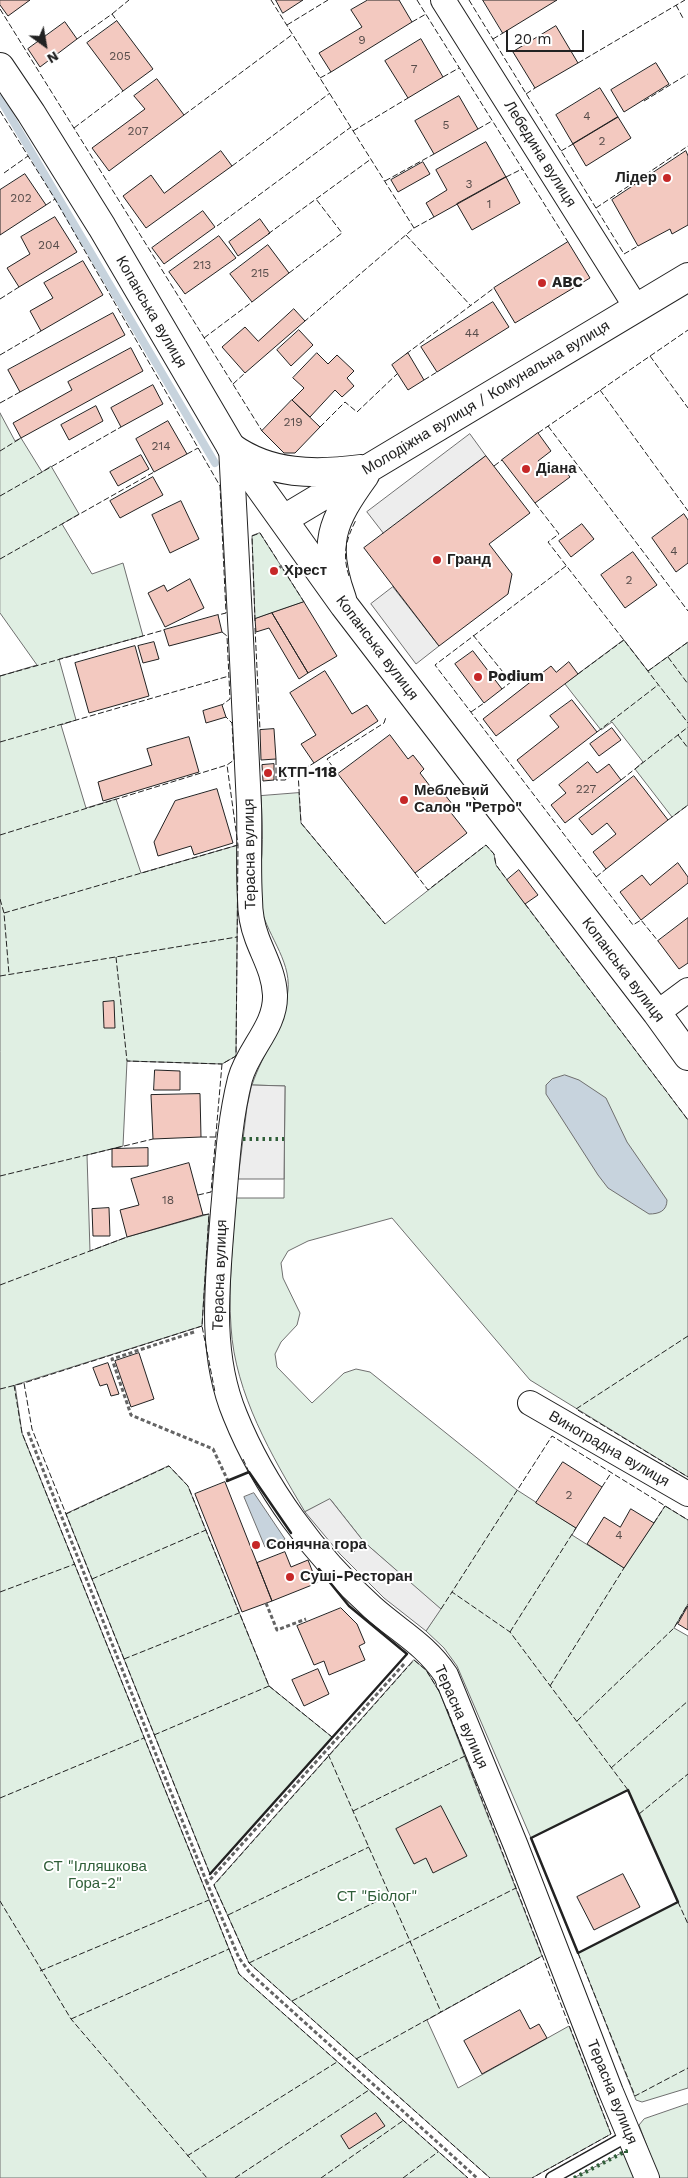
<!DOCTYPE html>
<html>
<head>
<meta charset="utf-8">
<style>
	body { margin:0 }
	#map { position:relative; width:688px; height:2178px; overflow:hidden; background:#fff; font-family:"Work Sans",sans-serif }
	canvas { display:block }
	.north { position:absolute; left:20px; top:20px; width:50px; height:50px; -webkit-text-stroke:4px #fff; paint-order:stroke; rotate:148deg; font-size:14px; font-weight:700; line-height:20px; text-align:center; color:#222 }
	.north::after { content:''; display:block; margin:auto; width:18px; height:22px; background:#222; clip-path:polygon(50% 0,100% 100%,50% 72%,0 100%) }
	.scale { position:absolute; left:506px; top:30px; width:78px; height:22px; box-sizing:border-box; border:2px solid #222; border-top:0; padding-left:6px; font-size:15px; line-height:18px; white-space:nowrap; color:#222; -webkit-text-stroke:4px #fff; paint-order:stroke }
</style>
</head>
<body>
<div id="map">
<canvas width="688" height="2178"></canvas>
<div class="north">N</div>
<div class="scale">20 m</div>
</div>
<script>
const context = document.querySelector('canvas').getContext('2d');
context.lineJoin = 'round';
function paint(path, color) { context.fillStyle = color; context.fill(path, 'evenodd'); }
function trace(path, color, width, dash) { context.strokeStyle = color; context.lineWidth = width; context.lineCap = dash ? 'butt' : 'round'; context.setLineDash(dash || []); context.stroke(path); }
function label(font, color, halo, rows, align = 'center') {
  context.font = font + ' "Work Sans",sans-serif'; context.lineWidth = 4; context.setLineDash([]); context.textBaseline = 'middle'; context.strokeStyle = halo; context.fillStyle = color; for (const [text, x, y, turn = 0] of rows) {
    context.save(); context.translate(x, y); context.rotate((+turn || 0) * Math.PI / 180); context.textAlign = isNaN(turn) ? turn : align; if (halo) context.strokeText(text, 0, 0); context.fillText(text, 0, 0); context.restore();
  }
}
const green = new Path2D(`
	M0,413L15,441L21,438L42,472L51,466L79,514L62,524L92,574L123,563L143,636L59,659L76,720L61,725L86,808L116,799L141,873L238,845L236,1056L222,1064L127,1061L123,1146L87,1155L90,1251L127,1237L209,1214L202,1326L15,1385L22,1433L239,1974L468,2178H0V676L37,665L0,613Z
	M260,533L304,602L255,619L252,536Z
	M624,640L648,671L688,642V805L672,817L635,769L643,762L612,722L601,730L565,684Z
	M299,793L301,823L385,924L486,845L494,854L496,865L688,1120V1477L530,1380L392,1218L308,1241L288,1251L281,1263L283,1278L300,1313L297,1325L281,1342L275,1354L277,1367L312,1403L344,1373L356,1369L370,1372L517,1490L576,1528L572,1535L624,1568L665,1506L688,1520V1604L674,1628L688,1636V2088L642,2102L636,2100L578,1953L678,1902L628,1790L531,1838L457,1666L444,1648L426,1631L440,1609L364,1542L331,1500L305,1512C272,1456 235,1394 231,1327C228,1285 233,1241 236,1198H284L285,1086L252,1085C263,1052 285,1025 288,990C291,959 265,933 260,903C257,888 261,869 262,854C263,835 262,815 261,796Z
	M169,1466L188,1486L269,1686L332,1737L210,1874L66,1514Z
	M414,1660L426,1670L440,1693L542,1956L427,2020L458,2088L569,2026L611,2134L532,2178H490L249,1963L214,1885Z
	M688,2104V2178H659L639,2125L644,2119Z
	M626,2151L636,2178H574Z`);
paint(green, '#e0efe3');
trace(green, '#6f6f6f', 1);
const parking = new Path2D(`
	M470,434L486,456L384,534L367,512Z
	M393,587L439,646L416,664L371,604Z
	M252,1085L285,1086L284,1179H238L247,1107Z
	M330,1499L364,1542L441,1609L426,1631L384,1598L340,1554L305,1512Z`);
paint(parking, '#ededed');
trace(parking, '#6f6f6f', 1);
const water = new Path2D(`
	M565,1075L579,1080L606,1098L627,1142L667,1200C667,1211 659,1214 649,1214L608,1188L598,1175L546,1094V1085L552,1079Z
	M254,1493L285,1539L265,1547L244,1497Z`);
paint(water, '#c7d3dd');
trace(water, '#6f6f6f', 1);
trace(new Path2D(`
	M0,99L215,463`), '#c7d3dd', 8);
const building = new Path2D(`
	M0,0H30L8,16L0,5Z
	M276,0H303L283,13Z
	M368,0H399L412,22L331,72L319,53L362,27L351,10Z
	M483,0H557L503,33Z
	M117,21L153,69L123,91L87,43Z
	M65,22L77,39L40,67L28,49Z
	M556,26L578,63L535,88L513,52Z
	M421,39L443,77L408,98L385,61Z
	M656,63L669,84L624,112L611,90Z
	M157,79L184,115L109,171L92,148L145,109L134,96Z
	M600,88L618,117L573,144L556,115Z
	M459,96L478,129L434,154L415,121Z
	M618,117L631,138L586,166L573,144Z
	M486,142L506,177L434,217L426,203L447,190L436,170Z
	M221,151L232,166L146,228L123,196L151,175L164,193Z
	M686,151L688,156V225L672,234L670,229L638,246L612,200Z
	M423,162L430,174L398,192L391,180Z
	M25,174L46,205L0,235V190Z
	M506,177L520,203L472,230L457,204Z
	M203,211L215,227L164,264L152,248Z
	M55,217L77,252L19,287L7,268L30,254L21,237Z
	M260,219L270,233L238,256L229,242Z
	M219,236L236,258L185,294L169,272Z
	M568,242L590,278L515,323L494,288Z
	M268,245L289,273L252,302L230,274Z
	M83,261L103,295L41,331L30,311L53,298L44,283Z
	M493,302L509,327L437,372L421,347Z
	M294,309L305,321L245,373L222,347L245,327L258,341Z
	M113,313L125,335L20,392L8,370Z
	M299,330L313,345L291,366L277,350Z
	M131,348L143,371L21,438L13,423L72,390L68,382Z
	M317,353L328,364L337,355L354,371L347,378L354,386L342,397L335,390L310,417L292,400L304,388L293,378Z
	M408,353L424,380L408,390L392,365Z
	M153,385L163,404L121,427L111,408Z
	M292,400L320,427L295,453H284L262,431Z
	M96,406L103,421L69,440L61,425Z
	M168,421L187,454L154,472L136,439Z
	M538,433L551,451L538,461L547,474L560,464L570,477L535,503L502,460Z
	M141,455L149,469L118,486L110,472Z
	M486,456L530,513L489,544L512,574L508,594L439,646L364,548Z
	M153,477L163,495L120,518L110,501Z
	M181,501L199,539L170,553L152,515Z
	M684,514L688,520V563L676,572L652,538Z
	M582,524L594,539L571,557L559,541Z
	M633,552L657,585L625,608L601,575Z
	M190,579L204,608L165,627L148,593L164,585L167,591Z
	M304,602L337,656L308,673L272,613Z
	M272,613L308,673L299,679L269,628L256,632L255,619Z
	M218,615L222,632L169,646L164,630Z
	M154,642L159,659L143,663L138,646Z
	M135,646L149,696L89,713L75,663Z
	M473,651L502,689L484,703L455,664Z
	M569,662L578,674L496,736L483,719L551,666L556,672Z
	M325,671L352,714L367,705L378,721L314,763L301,744L316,735L290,693Z
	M572,700L597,732L533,781L517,760L559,727L550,716Z
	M222,705L226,717L206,723L203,711Z
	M612,728L621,740L599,756L590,744Z
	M274,729L276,759L261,760L260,730Z
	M390,735L408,759L413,755L424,769L420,773L436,794L441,790L453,805L448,809L467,833L415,873L338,774Z
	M189,737L199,772L103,801L98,782L152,765L147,749Z
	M588,762L597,773L609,764L621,780L565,823L551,805L566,793L559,785Z
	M274,764V780L263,781L262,765Z
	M634,776L668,820L606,869L593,852L616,834L607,823L592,835L579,819Z
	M217,789L233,843L194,855L191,846L158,856L154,842L175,801Z
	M678,863L688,877V883L641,920L620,892L642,875L650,885Z
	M519,870L538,895L525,904L507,880Z
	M688,918V963L679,969L658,941Z
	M114,1001L115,1028H104L103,1002Z
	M155,1070L180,1071V1090H154Z
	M200,1094L201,1137L153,1139L151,1095Z
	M148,1148V1166L112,1167V1149Z
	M189,1163L203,1215L127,1237L120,1210L139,1205L131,1179Z
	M109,1208L110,1236H93L92,1209Z
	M139,1353L154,1399L131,1407L115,1361Z
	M108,1363L119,1394L111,1396L107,1384L100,1386L93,1368Z
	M563,1462L602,1487L576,1528L536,1503Z
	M225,1482L272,1601L242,1612L195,1494Z
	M631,1509L654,1523L624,1568L587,1544L604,1517L620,1527Z
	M285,1552L291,1567L308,1560L317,1583L272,1601L257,1563Z
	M688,1606V1630L678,1624Z
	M341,1608L357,1624L365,1643L359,1646L365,1660L329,1675L324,1661L314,1665L297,1626Z
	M318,1669L329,1694L304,1706L292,1680Z
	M441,1806L467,1856L433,1873L426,1858L414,1864L396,1829Z
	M623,1874L640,1907L594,1930L577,1897Z
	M520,2010L530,2029L539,2024L547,2038L482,2074L464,2041Z
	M376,2113L385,2126L349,2149L341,2136Z`);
paint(building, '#f3c9c0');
trace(building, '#222', 1);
const service = new Path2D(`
	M552,2178L629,2135`);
const minor = new Path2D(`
	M443,0L636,307
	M231,447C237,567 244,686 249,806C250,837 248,868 250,899C250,913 252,925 257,938C264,957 274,973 275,995C276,1027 248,1049 240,1079C229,1123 227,1167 223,1211C218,1279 208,1350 235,1415C264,1487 315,1556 373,1608C400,1632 425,1644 446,1675L516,1846L611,2092L647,2178
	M657,1013L688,990
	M530,1403L688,1494`);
const secondary = new Path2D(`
	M231,447C270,475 315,475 361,469
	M284,519L688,277
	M342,599C322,544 331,522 365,475`);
const trunk = new Path2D(`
	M0,67L31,113L102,227L231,447L344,605L657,1013L688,1056`);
trace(service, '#222', 14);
trace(minor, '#222', 26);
trace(secondary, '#222', 30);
trace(trunk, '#222', 30);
trace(new Path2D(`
	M274,571L282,566
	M194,1332L112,1359L131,1415L213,1449L228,1481
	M28,1432L207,1883
	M266,1603L277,1630L306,1619
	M404,1664L207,1883L239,1958L250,1973L477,2178`), '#646464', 3, [4, 2.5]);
trace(service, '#fff', 11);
trace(minor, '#fff', 24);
trace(secondary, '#fff', 28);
trace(trunk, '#fff', 28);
trace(new Path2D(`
	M243,1139H284
	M574,2178L626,2151V2153`), '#2f5e38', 4, [2.5, 4]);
trace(new Path2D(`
	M271,0L414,228L305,321
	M417,0L568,242
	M469,0L624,254L638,246
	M676,5L684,20
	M0,9L262,431
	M112,14L129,0
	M412,22L426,14
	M287,25L328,0
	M77,39L112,14L117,21
	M493,39L503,33
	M578,63L685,0
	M443,77L459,68
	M320,78L331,72
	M526,94L535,88
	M644,101L688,74
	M0,111L55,199L220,486L226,613L218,615
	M184,115L293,34
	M74,128L123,91
	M478,129L492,121
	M353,131L408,98
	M561,151L573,144
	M232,166L330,93
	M4,173L28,156
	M506,177L522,169
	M385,181L434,154
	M46,205L55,199
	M596,208L688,146
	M217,226L351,127
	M414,228L434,217
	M268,234L371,159
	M406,235L471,306
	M289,273L342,233L316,199
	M0,299L19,287
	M204,338L252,302
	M406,354L494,288
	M0,355L41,331
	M650,356L688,408
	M424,380L437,372
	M233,384L245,373
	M600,390L688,511
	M0,403L20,392
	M548,426L688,611
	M320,427L345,402L357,412L397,374
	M538,433L688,330
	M0,451L21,438
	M187,454L198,448
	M494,466L502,460
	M0,496L121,427
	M535,503L559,534L548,542L688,723
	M0,559L154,472
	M566,566L435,665L633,925L641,920L658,941
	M283,569L304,602
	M349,576C342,555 346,539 356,520
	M255,621L252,536L260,533L278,561
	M255,628L260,730
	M222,632L227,636L230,699L222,705
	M473,635L511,682L502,689
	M668,657L688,684
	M648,671L688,642
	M578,674L624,640
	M0,676L164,630
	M471,712L484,703
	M597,732L658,685
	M678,735L688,748
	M0,742L229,676
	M276,759V780H285L314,763
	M298,772L301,823L385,924
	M338,774L327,759L384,723L386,717
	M621,780L688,727
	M668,820L688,805
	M0,835L227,765L234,760L232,723L226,717
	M415,873L428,890L486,845L494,854L496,865L507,880
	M596,877L606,869
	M0,899L4,913L9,974
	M525,904L688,1120
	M4,913L238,845
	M116,957L127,1061L222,1064
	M0,976L237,937
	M201,1137H216
	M0,1176L153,1139
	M198,1195L211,1192L222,1064L236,1056L238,845L227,765
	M203,1215L209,1214L202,1326L215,1392
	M0,1285L127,1237
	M202,1326L24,1383L32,1429L210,1874
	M688,1336L576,1409L688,1477
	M14,1385L22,1433L239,1974L468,2178
	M0,1389L24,1383
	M243,1459L249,1472
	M602,1487L611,1473
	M66,1514L169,1466L188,1486L269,1686L332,1737
	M654,1523L665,1506
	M354,1552L364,1542
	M92,1579L206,1530
	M0,1592L75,1564
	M441,1609L452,1592
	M510,1632L576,1528
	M124,1659L239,1613
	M550,1686L624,1568
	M439,1691L426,1670L414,1660L214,1885L249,1963L490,2178
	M447,1709L611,2134L532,2178
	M577,1721L674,1628L688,1604
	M154,1735L269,1686
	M328,1754L441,2012
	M611,1768L688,1701
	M628,1790L510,1632L452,1592L552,1436L688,1520
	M0,1798L144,1738
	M353,1811L465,1756
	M639,1814L688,1774
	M0,1901L71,2019L207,2178
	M678,1902L688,1924
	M228,1915L369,1847
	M578,1953L635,2096L688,2068
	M249,1963L390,1895
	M40,1971L209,1900
	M292,2001L516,1888
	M71,2019L229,1949
	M356,2059L542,1956
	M187,2156L337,2062
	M235,2178L369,2090
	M321,2178L404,2120
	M403,2178L438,2152`), '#222', 1, [6, 2.5]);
trace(new Path2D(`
	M227,1481L249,1472L291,1533
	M628,1790L678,1902L578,1953L531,1838Z
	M210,1874L407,1654L349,1606L319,1569`), '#222', 2.5);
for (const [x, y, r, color] of [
	[667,178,5,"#c62828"],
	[542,283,5,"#c62828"],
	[526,469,5,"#c62828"],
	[437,560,5,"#c62828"],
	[274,571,5,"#c62828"],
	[478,677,5,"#c62828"],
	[268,773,5,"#c62828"],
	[404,800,5,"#c62828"],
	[256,1545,5,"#c62828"],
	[290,1577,5,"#c62828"]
]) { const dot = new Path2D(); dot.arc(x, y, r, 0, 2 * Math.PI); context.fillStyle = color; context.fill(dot); trace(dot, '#fff', 2); }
label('12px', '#564c4a', null, [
	["9",362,40],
	["205",120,56],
	["7",414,69],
	["4",587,116],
	["5",446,125],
	["207",138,131],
	["2",602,141],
	["3",469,184],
	["202",21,198],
	["1",489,204],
	["204",49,245],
	["213",202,265],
	["215",260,273],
	["44",472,333],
	["219",293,422],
	["214",161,446],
	["4",674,551],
	["2",629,580],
	["227",586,789],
	["18",168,1200],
	["2",569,1495],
	["4",619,1535]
]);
label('15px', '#222', '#fff', [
	["Лебедина вулиця",540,154,58],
	["Копанська вулиця",151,312,60],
	["Молодіжна вулиця / Комунальна вулиця",486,398,-31],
	["Копанська вулиця",377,648,53],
	["Терасна вулиця",250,854,-91],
	["Копанська вулиця",623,970,53],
	["Терасна вулиця",220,1275,-88],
	["Виноградна вулиця",609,1449,30],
	["Терасна вулиця",461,1717,66],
	["Терасна вулиця",612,2092,68]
]);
label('bold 15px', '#222', '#fff', [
	["Лідер",657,178,"right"],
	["ABC",552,283],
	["Діана",536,469],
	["Гранд",447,560],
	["Хрест",284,571],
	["Podium",488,677],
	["КТП-118",278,773],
	["Меблевий",414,791],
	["Салон \"Ретро\"",414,808],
	["Сонячна гора",266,1545],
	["Суші-Ресторан",300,1577]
], 'left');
label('15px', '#2f5e38', '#fff', [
	["СТ \"Ілляшкова",95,1867],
	["Гора-2\"",95,1884],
	["СТ \"Біолог\"",377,1897]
]);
</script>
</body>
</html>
